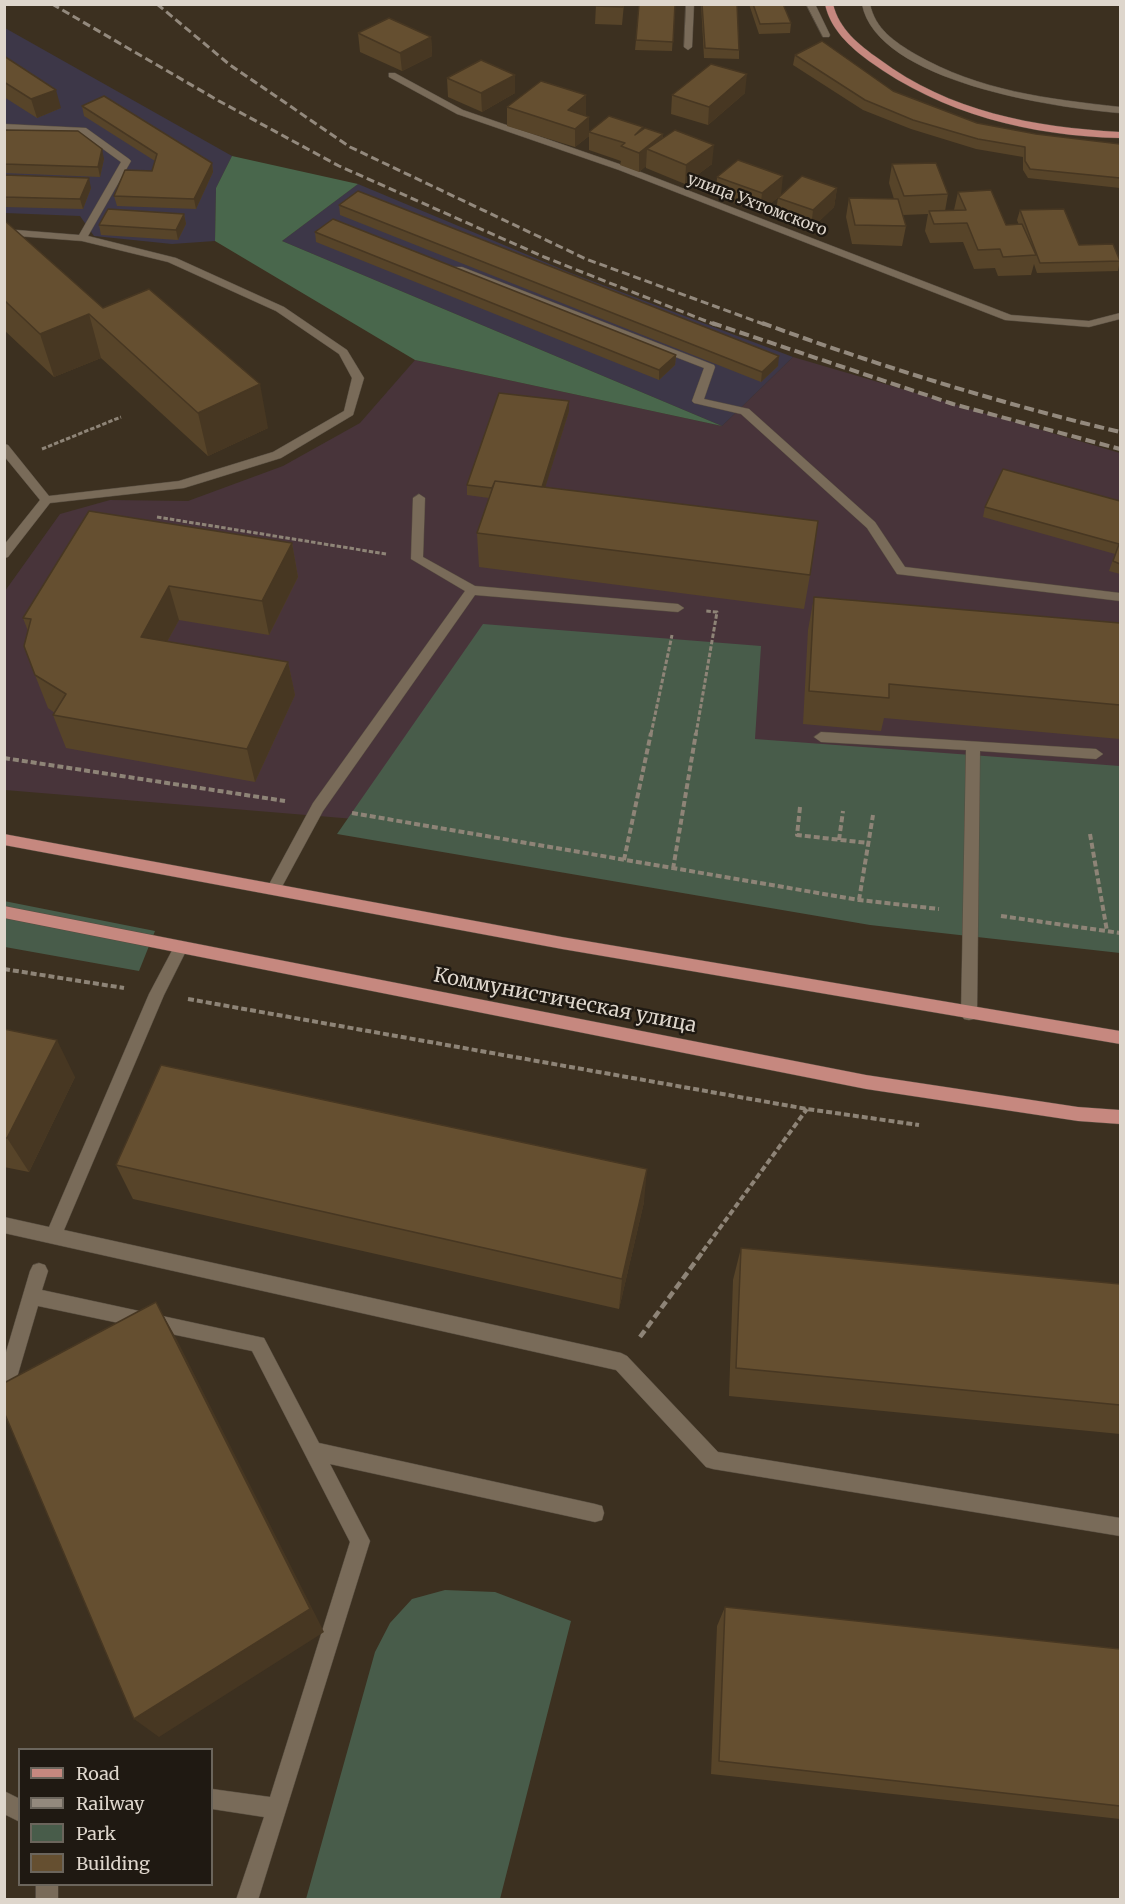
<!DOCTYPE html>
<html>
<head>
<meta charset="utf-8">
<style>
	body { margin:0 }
	#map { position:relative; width:1125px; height:1904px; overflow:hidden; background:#3c3020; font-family:Merriweather,serif }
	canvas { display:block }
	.frame { position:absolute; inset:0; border:6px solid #ded6cc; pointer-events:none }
	.legend { position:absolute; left:18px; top:1748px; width:195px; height:138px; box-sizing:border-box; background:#1f1912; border:2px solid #6b655c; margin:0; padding:8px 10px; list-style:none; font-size:18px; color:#ded6cc }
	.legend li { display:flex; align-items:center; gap:12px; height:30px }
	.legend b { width:30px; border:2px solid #6b655c }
</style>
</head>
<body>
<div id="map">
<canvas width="1125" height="1904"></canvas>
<div class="frame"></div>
<ul class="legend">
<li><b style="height:8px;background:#c6887f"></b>Road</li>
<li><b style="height:8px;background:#93897d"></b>Railway</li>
<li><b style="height:16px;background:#485c4a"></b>Park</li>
<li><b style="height:16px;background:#654f30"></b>Building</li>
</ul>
</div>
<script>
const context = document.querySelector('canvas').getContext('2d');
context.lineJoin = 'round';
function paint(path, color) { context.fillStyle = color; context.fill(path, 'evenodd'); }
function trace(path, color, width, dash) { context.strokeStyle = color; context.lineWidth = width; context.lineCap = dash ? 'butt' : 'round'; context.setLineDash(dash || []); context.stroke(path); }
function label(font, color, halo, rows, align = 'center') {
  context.font = font + ' Merriweather,serif'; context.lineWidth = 5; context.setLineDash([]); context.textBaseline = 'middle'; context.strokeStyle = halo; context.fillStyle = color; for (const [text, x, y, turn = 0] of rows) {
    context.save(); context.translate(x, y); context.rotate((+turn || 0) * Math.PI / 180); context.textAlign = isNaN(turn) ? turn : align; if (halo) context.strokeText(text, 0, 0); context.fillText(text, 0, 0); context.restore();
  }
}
paint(new Path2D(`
	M793,357L1120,453V918L511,832L5,790V591L60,514L110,500L188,501L283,466L360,423L415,360L722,426Z`), '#48343a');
paint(new Path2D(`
	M5,28L232,156L216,188L215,241L172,244L94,236L80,216L5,213Z
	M358,184L571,273L793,357L722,426L282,241Z`), '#3d3748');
paint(new Path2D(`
	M483,624L761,646L755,739L1120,766V953L870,925L337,834Z
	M4,901L155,931L139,971L5,947Z
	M445,1590L495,1592L571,1621L500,1899H306L375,1652L390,1623L412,1599Z`), '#485c4a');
paint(new Path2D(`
	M232,156L358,184L282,241L722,426L415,360L215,241L216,188Z`), '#49674c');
const lane = new Path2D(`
	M686,4H694L692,47L688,50L684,47Z
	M806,4H815L830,35L829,37H823Z
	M862,4H870C875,29 895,42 915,54C979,91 1048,99 1120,107V113C1057,108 876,82 862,4Z
	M4,124L86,128L129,159L131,161L88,236L176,258L284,307L347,350L364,378L353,415L281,458L184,488L50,503L8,557L4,558V545L40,500L4,456V444L8,445L49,496L179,481L273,452L344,411L352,378L339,354L276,311L168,262L82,241L4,235V229L79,235L121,162L81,133L4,130Z
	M454,267H462L714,365L715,367L704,399L749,409L875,522L905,567L1120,593V601L897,574L867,528L741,414L694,403L692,401L704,368L454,271Z
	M419,494L425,498L423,557L475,586L678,604L684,608L678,612L475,595L323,811L278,894H268L266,890L313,803L465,591L411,559L413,498Z
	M821,732L1096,749L1103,754L1096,759L980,751L977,1014L974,1019L969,1020L964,1019L961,1014L966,750L821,742L814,737Z
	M181,941L186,943L188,947L164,995L64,1230L621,1353L627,1356L718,1452L1120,1518V1536L713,1469L706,1467L616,1370L4,1233V1217L49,1227L149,994L176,943Z
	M39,1263L45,1265L48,1271L42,1290L264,1338L319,1443L595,1504L602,1506L604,1513L602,1520L595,1522L330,1464L370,1541L258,1900H236L264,1817L212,1809V1789L270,1797L350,1542L252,1351L38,1306L13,1391L10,1397L4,1400V1359L30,1271L33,1265Z
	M4,1791L20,1799V1822L4,1814Z
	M36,1884H58V1900H36Z`);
const street = new Path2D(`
	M389,73H395L463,110L625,166L1011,315L1089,321L1120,313V319L1089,327L1005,320L619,170L457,114L389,77Z`);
const primary = new Path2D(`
	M825,4H833C839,29 859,45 879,59C950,112 1033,127 1120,132V138C1031,136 942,114 869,61C850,47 830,29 825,4Z
	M4,834L562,937L1120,1031V1044L562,949L4,845Z
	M4,906L866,1075L1078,1107L1120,1110V1124L1078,1121L866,1089L4,918Z`);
trace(lane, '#574d40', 1);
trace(street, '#574d40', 1);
trace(primary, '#574d40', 1);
trace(new Path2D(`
	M42,449L121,417
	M157,517L386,554
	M651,734L672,635
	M696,734L717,612L705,611`), '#8e8477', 3, [4.5, 2]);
trace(new Path2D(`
	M4,758L285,801
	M800,807L797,835L868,843
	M352,813L859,900L939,909
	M1090,834L1107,931
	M839,840L843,811
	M624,860L651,733
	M673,869L696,733
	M859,900L873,815
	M1001,916L1120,933
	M4,969L124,988
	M188,999L807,1109L919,1125
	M703,1251L807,1109`), '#8e8477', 4, [6, 3]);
trace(new Path2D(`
	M640,1337L704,1250`), '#8e8477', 4.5, [8, 4]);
paint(lane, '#796b59');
paint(street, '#796b59');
paint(primary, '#c6887f');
trace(new Path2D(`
	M52,4L219,101L339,166L544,257L716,325
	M157,4L230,65L350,147L586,259L766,325`), '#93897d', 3, [8, 4]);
trace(new Path2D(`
	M712,323L953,404L1120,449
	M762,323C879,366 999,403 1120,432`), '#93897d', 4, [10, 4.5]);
paint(new Path2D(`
	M596,4H624L622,25L595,24Z
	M675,4L672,51L635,50L636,40Z
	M701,4H737L739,50V59L704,58Z
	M749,4H783L791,23L790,33L759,34Z
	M358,33L431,37L432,56L402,71L360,52Z
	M795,55L977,123L1036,134L1120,144V188L1028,178L1023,170V157L976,149L911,129L863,110L793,65Z
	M4,56L61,108L37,118L4,97Z
	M515,75V93L482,112L448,97L447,78Z
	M745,93L708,125L671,114L672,95Z
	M82,106L212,163L213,172L196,209L117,206L114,196L152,171L155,161L84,116Z
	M507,107L586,114L584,116L589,136L575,147L507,126Z
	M643,129L663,134V138L712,164L685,184L646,168V166L639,172L620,165L621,161L589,150V132Z
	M4,130L104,159L100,177L4,173Z
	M892,164L948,194L945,211L954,210L958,192L1006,225H1019L1017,220L1020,210L1079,245L1120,260L1118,271L1037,273L1034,264L1031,275L998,276L995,268L974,269L963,242L930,243L925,231L928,214L903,215L906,226L902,246L852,244L846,217L849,198L894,199L889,183Z
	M4,175L91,188L83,209L4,207Z
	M717,177L781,195L760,212L716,196Z
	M837,188L834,207L811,229L775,217L778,198Z
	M339,205L778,366L761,382L340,215Z
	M184,214L186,224L178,240L101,235L99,225Z
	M4,220L103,308L268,428L208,456L101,358L54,377L4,330Z
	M315,232L676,355L675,365L659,380L316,242Z
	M569,411L545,487L810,575L804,609L479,567L477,533L489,498L467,495V485Z
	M1120,501V574L1109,571L1115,554L983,517L985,507Z
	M292,543L298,577L269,635L179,620L167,642L288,662L295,695L255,782L66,748L53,715L55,713L48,708L35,675L28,631L23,618Z
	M814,597L1120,623V739L884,718L881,731L803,724L808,630Z
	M4,1029L75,1077L29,1172L4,1167Z
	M116,1165L644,1202L619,1309L133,1199Z
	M741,1248L1120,1284V1434L729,1396L733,1280Z
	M725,1607L1120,1649V1819L711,1774L717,1626Z`), '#574429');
paint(new Path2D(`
	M431,37L432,56L402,71L400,53Z
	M747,74L745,93L708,125L709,107Z
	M515,75V93L482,112L481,93Z
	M56,90L61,108L37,118L31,99Z
	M586,95V114L570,127L568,110Z
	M589,117V136L575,147V129Z
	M663,134L662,153L647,149L646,166L639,172V153Z
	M714,145L712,164L685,184L686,165Z
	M102,149L104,159L100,177L98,167Z
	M212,163L213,172L196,209L194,199Z
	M783,176L781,195L760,212L762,193Z
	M89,178L91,188L83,209L80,199Z
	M837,188L834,207L811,229L813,210Z
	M184,214L186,224L178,240L176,230Z
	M89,314L101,358L54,377L40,334Z
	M676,355L675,365L659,380V370Z
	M779,356L778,366L761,382L762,372Z
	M260,384L268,428L208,456L198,413Z
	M569,401V411L540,504V494Z
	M292,543L298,577L269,635L262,601Z
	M169,586L179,620L151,671L141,637Z
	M288,662L295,695L255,782L247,749Z
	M57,1040L75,1077L29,1172L7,1138Z
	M647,1169L644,1202L619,1309L622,1279Z
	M156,1302L176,1338L324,1632L159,1737L134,1719Z`), '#473722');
const building = new Path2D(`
	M596,4H623V7L596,6Z
	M639,4H675L673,42L636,40Z
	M702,4H737L739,50L705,48Z
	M753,4H783L791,23L760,24Z
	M389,18L431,37L400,53L358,33Z
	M822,41L893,91L977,123L1036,134L1120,144V178L1030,169L1025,161V147L978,139L913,120L865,100L795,55Z
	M4,56L56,90L31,99L4,82Z
	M481,60L515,75L481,93L447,78Z
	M711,64L747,74L709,107L672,95Z
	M541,81L586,95L568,110L589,117L575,129L507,107Z
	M104,96L212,163L194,199L114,196L125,170L152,171L157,154L82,106Z
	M609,116L643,127L635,135L645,128L663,134L639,153L621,146L625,143L589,132Z
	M4,130L78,131L102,149L98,167L4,164Z
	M675,130L714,145L686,165L647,149Z
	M738,160L783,176L762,193L717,177Z
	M936,163L948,194L904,196L892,164Z
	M4,175L89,178L80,199L4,197Z
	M802,176L837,188L813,210L778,198Z
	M991,190L1006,225L1022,224L1036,255L1003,257L1000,249L978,250L967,223L934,224L929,211L966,210L958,192Z
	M358,191L779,356L762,372L339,205Z
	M849,198L898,199L906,226L855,225Z
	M108,209L184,214L176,230L99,225Z
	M1064,209L1079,245L1113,244L1120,261L1040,263L1020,210Z
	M333,219L676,355L659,370L315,232Z
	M4,220L103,308L149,289L260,384L198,413L89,314L40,334L4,300Z
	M499,393L569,401L542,487L495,481L492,488L467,485Z
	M1003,469L1120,501V564L1113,561L1119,544L985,507Z
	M495,481L818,521L810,575L477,533Z
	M89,511L292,543L262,601L169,586L141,637L288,662L247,749L53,715L66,694L35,675L24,646L31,619L23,618Z
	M814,597L1120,623V705L889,684V698L809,691Z
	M4,1029L57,1040L7,1138H4Z
	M161,1065L647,1169L622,1279L116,1165Z
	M741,1248L1120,1284V1405L736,1368Z
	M156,1302L310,1609L134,1719L4,1412V1383Z
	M725,1607L1120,1649V1806L719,1761Z`);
paint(building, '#654f30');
trace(building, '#473722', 1.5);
label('16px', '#ded6cc', '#1f1912', [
	["улица Ухтомского",757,205,21]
]);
label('20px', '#ded6cc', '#1f1912', [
	["Коммунистическая улица",565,1001,11]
]);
</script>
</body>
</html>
